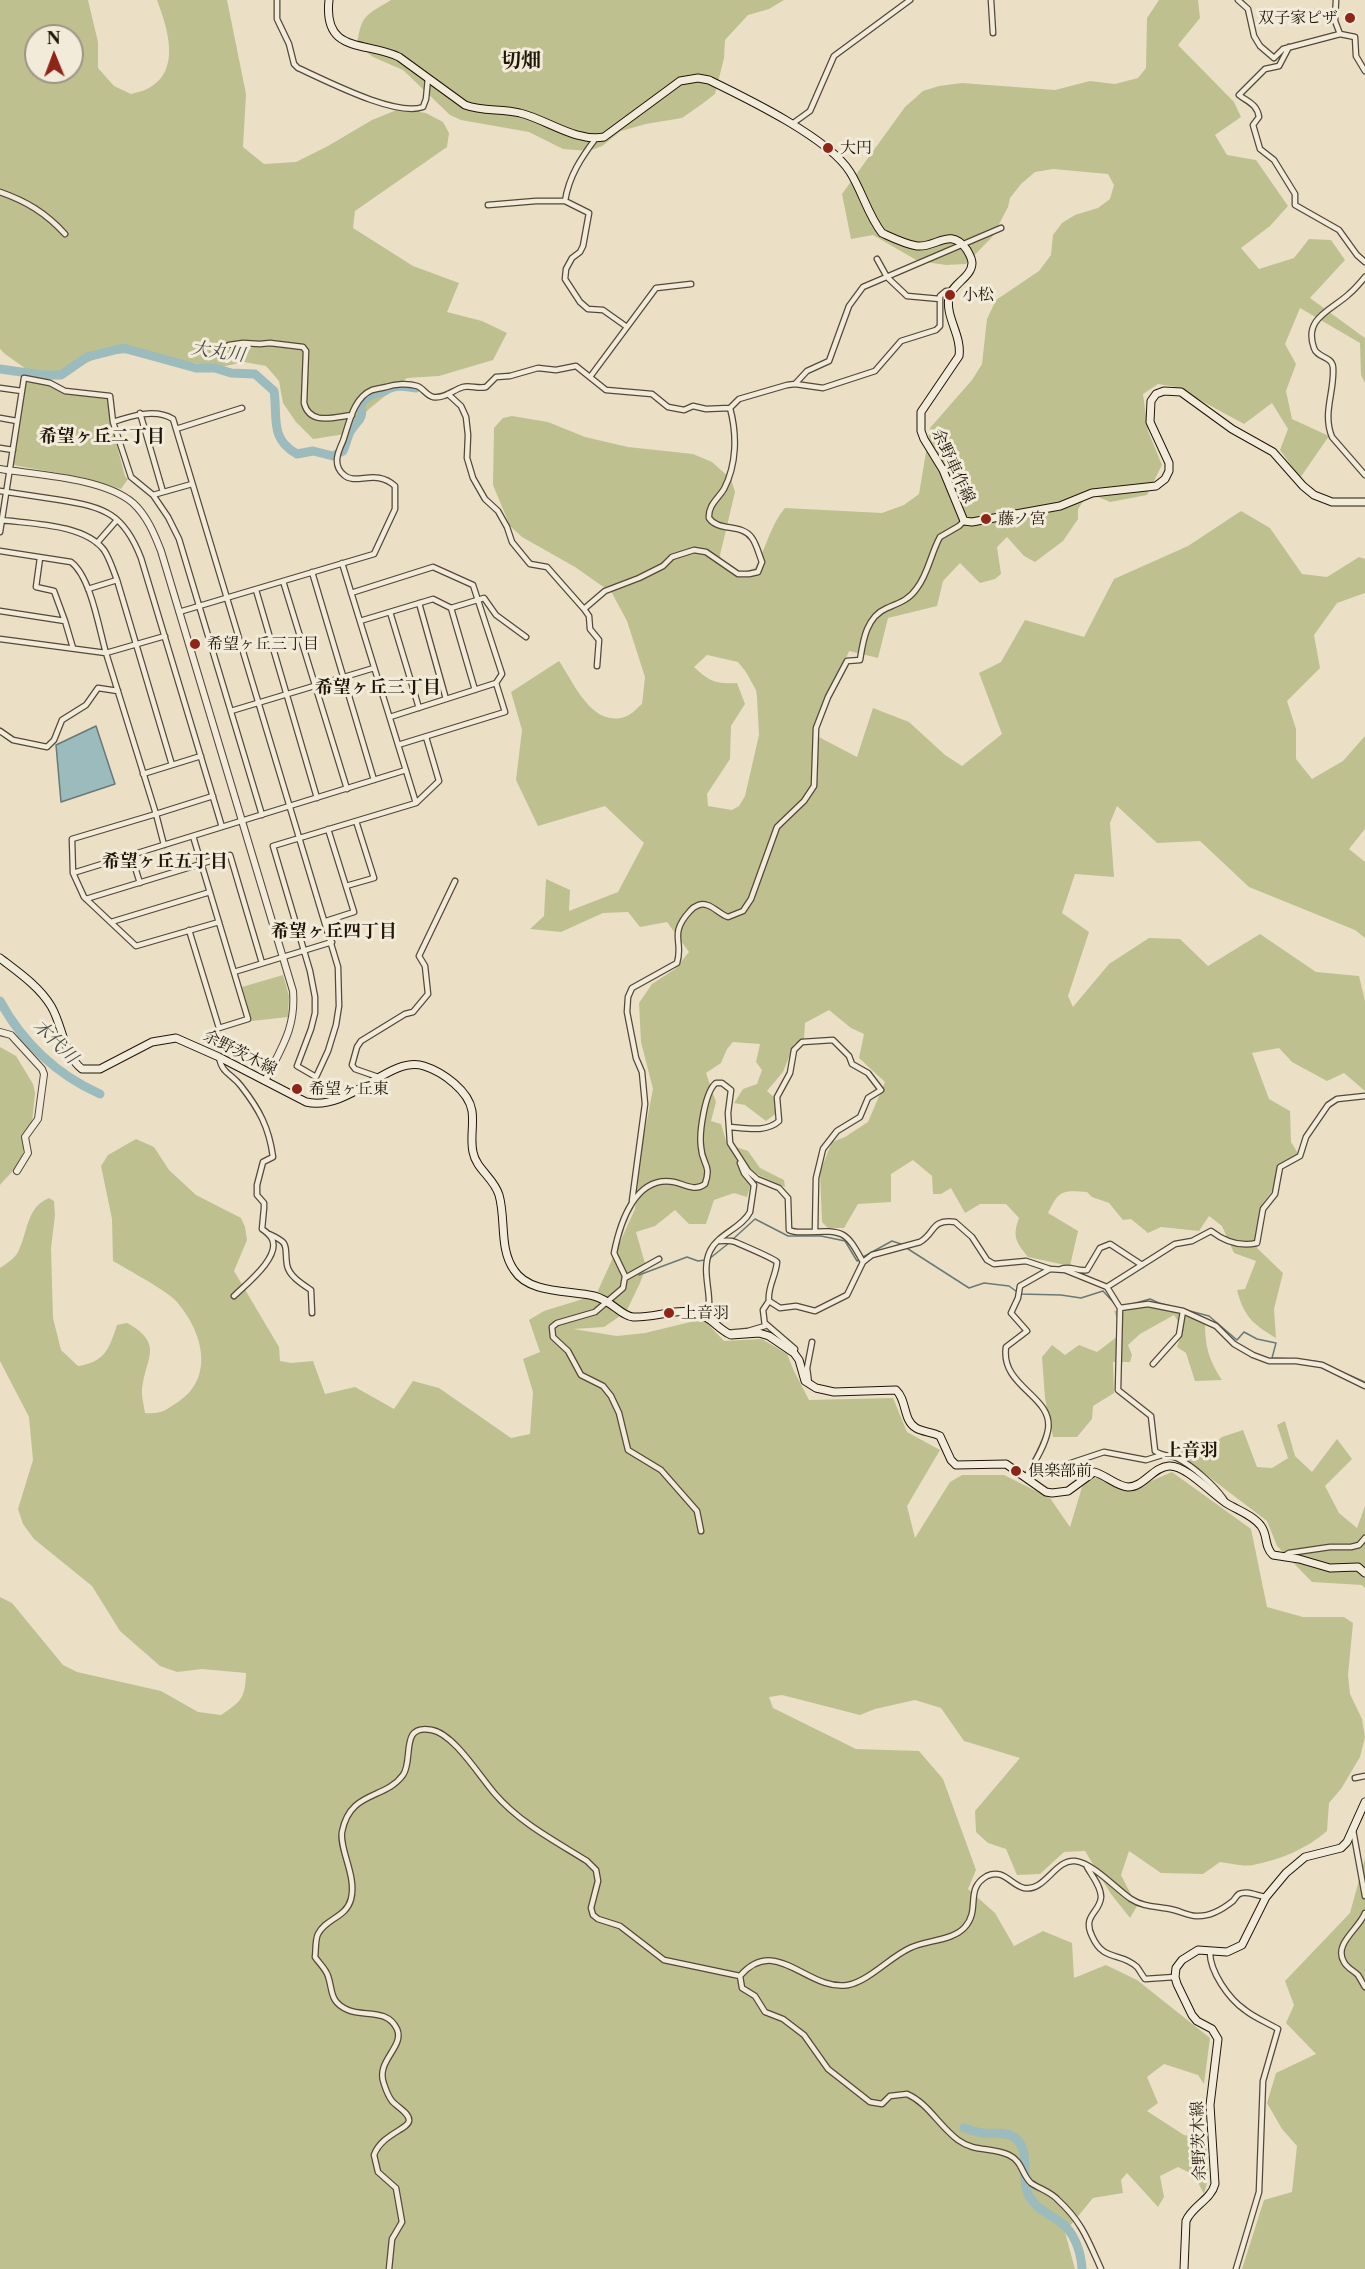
<!DOCTYPE html>
<html>
<head>
<meta charset="utf-8">
<style>
	body { margin:0 }
	#map { position:relative; width:1365px; height:2269px; overflow:hidden; background:#ebe0c6; font-family:"Libre Caslon Text",serif }
	canvas { display:block }
	.north { position:absolute; left:24px; top:24px; width:60px; height:60px; box-sizing:border-box; background:#f2ebda; border:2px solid #9e9586; border-radius:50%; rotate:359deg; font-size:16px; font-weight:700; line-height:24px; text-align:center; color:#211508 }
	.north::after { content:''; display:block; margin:auto; width:21px; height:27px; background:#8f2418; clip-path:polygon(50% 0,100% 100%,50% 72%,0 100%) }
</style>
</head>
<body>
<div id="map">
<canvas width="1365" height="2269"></canvas>
<div class="north">N</div>
</div>
<script>
const context = document.querySelector('canvas').getContext('2d');
context.lineJoin = 'round';
function paint(path, color) { context.fillStyle = color; context.fill(path, 'evenodd'); }
function trace(path, color, width, dash) { context.strokeStyle = color; context.lineWidth = width; context.lineCap = dash ? 'butt' : 'round'; context.setLineDash(dash || []); context.stroke(path); }
function label(font, color, halo, rows, align = 'center') {
  context.font = font + ' "Libre Caslon Text","Noto Serif JP",serif'; context.lineWidth = 6; context.setLineDash([]); context.textBaseline = 'middle'; context.strokeStyle = halo; context.fillStyle = color; for (const [text, x, y, turn = 0] of rows) {
    context.save(); context.translate(x, y); context.rotate((+turn || 0) * Math.PI / 180); context.textAlign = isNaN(turn) ? turn : align; if (halo) context.strokeText(text, 0, 0); context.fillText(text, 0, 0); context.restore();
  }
}
paint(new Path2D(`
	M0,0H88L98,42V68L114,86L131,94C137,92 144,91 149,88C182,70 167,27 157,0H227L246,94L243,147L264,164L296,162L328,146L372,120L399,109L426,113L443,122L449,133L447,147L355,211L353,228L413,266L459,283L447,312L482,321L507,333L493,360L439,376L407,378L369,409L345,434L313,439L296,422L283,403L279,381L266,366L244,362L221,367L129,353L105,355L43,381L5,354L0,349ZM36,36H72V72H36Z
	M391,0H784L769,9L748,15L725,40L724,58L715,94L702,104L682,118L646,124L621,131L602,146L589,151L563,149L529,132L461,120L450,115L403,70L373,57L357,45C361,15 366,15 391,0Z
	M1159,0H1198L1200,18L1178,45L1234,102L1241,117L1215,135L1227,155L1256,160L1288,206L1270,226L1241,248L1259,269L1294,258L1309,239L1331,240L1345,260L1310,298L1365,338V383L1361,375L1360,343L1300,308L1285,344L1296,364L1286,391L1292,419L1329,436L1300,478L1280,450L1288,429L1272,403L1244,424L1176,387L1158,384L1143,394L1148,431L1162,465L1147,495L1110,502L1089,493L1078,509V519L1063,541L1035,562L1024,556L1007,537L997,547L1001,574L995,579L980,583L960,563L943,581L937,606L888,618L878,658L849,651L815,735L857,757L873,708L909,722L945,755L962,766L1002,734L979,673L1001,662L1025,620L1084,637L1114,579L1188,546L1241,511L1270,528L1302,574L1327,577L1359,557L1365,559V593L1337,603L1314,635L1320,668L1287,701L1296,729V759L1312,779L1343,761L1365,736V829L1349,849L1365,862V938L1355,930L1249,887L1200,841L1157,843L1117,806L1110,823L1114,877L1075,874L1062,913L1089,932L1068,996L1073,1007L1109,964L1149,938L1180,939L1208,966L1260,934L1316,972L1359,976L1365,1001V1091L1344,1073L1327,1081L1292,1062L1279,1048L1252,1053L1269,1099L1290,1111L1291,1142L1299,1155L1278,1166L1275,1187L1263,1203L1256,1235L1257,1248L1283,1273L1274,1309L1276,1338C1253,1324 1244,1317 1237,1290L1245,1289L1256,1261L1234,1253L1222,1226L1209,1216L1199,1231L1161,1227L1148,1233L1131,1219L1123,1220L1109,1203L1092,1197L1087,1192C1062,1190 1059,1190 1048,1213L1078,1231L1070,1266L1028,1257C1016,1242 1012,1237 1019,1218L1006,1204H980L965,1213L951,1188L941,1194H933L932,1176L913,1160L891,1174V1202L858,1204L844,1228H828L822,1222L820,1172L832,1142L845,1137L868,1122L885,1082L859,1058L864,1034L851,1028L829,1010L805,1023L804,1039L794,1044L783,1072L767,1091L777,1100L778,1112L766,1121L745,1105L734,1103L743,1089L757,1084L762,1070L756,1062L760,1044L733,1042L727,1049L721,1063L706,1073L716,1102L711,1121L721,1124L727,1144L748,1151L760,1168L784,1180L785,1187L754,1173L747,1197L734,1193L714,1200L706,1224H689L675,1210L655,1226L636,1232L646,1267L640,1283L626,1312L604,1327L573,1329L617,1336L645,1333L703,1319L724,1341L762,1339L787,1354L794,1371L809,1400L893,1398L907,1432L940,1450L907,1506L915,1538L950,1482L962,1475H1004L1050,1498L1070,1527L1083,1484L1099,1476L1130,1490L1172,1472L1251,1529L1267,1607L1303,1617H1344L1353,1623L1348,1675L1350,1694L1362,1719L1365,1737L1360,1757L1341,1789L1329,1803L1327,1831C1306,1849 1280,1860 1253,1865C1243,1867 1230,1863 1220,1862L1203,1874L1161,1873L1129,1851L1121,1875L1137,1906L1130,1918L1111,1894L1085,1851L1064,1852L1040,1874L1017,1875L1006,1849L988,1843L976,1832L975,1811L1020,1758L964,1741L941,1708L915,1700L875,1709L860,1715L782,1695L769,1697L773,1708L856,1749L919,1751L943,1779L976,1870L968,1889L995,1913L1014,1946L1043,1931L1072,1943L1074,1978L1106,1965L1137,1980L1210,2038L1204,2084L1198,2075L1164,2064L1147,2077L1158,2103L1147,2111L1184,2135L1206,2140L1208,2179L1204,2194L1194,2175L1178,2167L1160,2176L1164,2197L1158,2207L1127,2173L1121,2180L1123,2193L1093,2198L1065,2232L1075,2269H0V1597L12,1603L63,1665L77,1672L161,1691L198,1712L221,1715C242,1701 245,1698 246,1673L202,1669L177,1672L160,1666L120,1631L92,1586L34,1539L23,1524L18,1509L33,1460L29,1417L0,1361V1268C6,1264 15,1258 18,1252C28,1233 26,1207 49,1198L54,1201L55,1215L51,1248L53,1318L61,1350L78,1366C105,1362 109,1349 117,1325L127,1323C167,1345 143,1360 142,1393C142,1399 144,1406 145,1413C162,1414 164,1411 178,1402C216,1377 202,1330 176,1301C166,1290 128,1270 113,1261L112,1219L101,1166L108,1155L136,1139L154,1147L169,1170L196,1195L241,1218L245,1227L247,1240L234,1271L279,1347L280,1361L291,1363L313,1361L325,1394L355,1387L394,1409L413,1381L439,1388L511,1438L530,1434L533,1392L523,1359L540,1352L529,1320L544,1311L596,1295L635,1209L641,1151L653,1089L641,1042L639,1003L652,984L675,969L689,952L667,922L640,927L628,912L603,913L561,932L530,929L544,916L546,879L570,890L569,911L618,892L644,843L605,806L538,826L516,780L522,730L511,692L559,661C574,683 593,730 627,716C632,714 637,708 642,704L645,677L627,621L612,593L575,567L522,537L510,526L493,485L494,428L503,418L512,416L548,422L585,437L628,447L693,454L712,462L731,479L735,492L720,555L722,566L736,574L755,568C766,548 771,524 785,508L882,513L904,505L919,494L930,428L972,380L982,364L987,319L996,300L1039,271L1051,255L1053,235L1062,223L1075,215L1098,208L1110,199L1114,185L1108,174L1053,169L1035,172L1021,184L1010,198L1008,207L993,236L966,264L946,265L918,261L873,235L851,239L842,194L905,107L923,91L939,86L962,83L1055,90L1090,81L1115,84L1138,78L1146,68L1147,18ZM707,655L738,662L746,672L756,690L757,697L759,735L745,796L739,806L732,810L708,806L707,794L730,759L731,726L745,704L737,683C716,684 710,682 694,667Z
	M25,382L49,385L67,394L106,398L108,401L110,420L125,476L128,479L121,489L85,478L13,465Z
	M283,975L289,996L288,1017L252,1021L242,987Z
	M0,1047L16,1056L33,1084L35,1093L32,1123L22,1135C27,1164 17,1165 0,1185Z
	M1146,1306L1180,1313L1205,1321C1205,1345 1208,1359 1222,1380L1195,1381L1186,1353L1177,1347L1183,1329L1174,1315L1140,1334L1128,1345L1132,1355L1130,1362H1113L1114,1393L1093,1406L1092,1419L1077,1437H1053L1045,1398L1042,1357L1052,1345L1065,1355L1079,1345L1097,1352L1122,1333L1114,1311Z
	M1285,1421L1295,1456L1312,1472L1337,1439L1352,1459L1325,1486L1339,1513L1357,1528L1365,1506V1588L1362,1585L1312,1582L1277,1546L1267,1521L1171,1448L1201,1440L1209,1448L1222,1437L1243,1430L1257,1467L1272,1468L1288,1458L1277,1425Z
	M1365,1858V2269H1242L1264,2200L1292,2192L1297,2146L1282,2129L1267,2103L1276,2073L1316,2054L1286,2023L1294,2005L1285,1981L1350,1913Z`), '#bec090');
const water = new Path2D(`
	M96,726L115,784L61,802L56,745Z`);
paint(water, '#9bbbbd');
trace(water, '#6a7975', 1.5);
trace(new Path2D(`
	M732,1240L755,1219L788,1236H821L845,1241L857,1261L859,1260
	M905,1247L969,1288L984,1283L1009,1286L1020,1294L1061,1295L1081,1298L1103,1291L1115,1304
	M863,1257L892,1241L901,1244
	M709,1259L729,1243
	M639,1275L687,1257L698,1261L705,1260
	M1132,1304L1150,1299L1159,1303L1209,1316L1237,1340L1244,1332L1257,1339L1276,1343L1272,1358L1296,1359
	M1304,1360L1320,1362
	M1335,1369L1365,1382`), '#6a7975', 1.5);
trace(new Path2D(`
	M0,369L42,375H61L87,357L123,348L196,368H215L231,373L255,374L274,391C278,416 269,439 297,454L313,451L333,456L343,451C346,445 347,438 350,432C357,419 364,422 361,404C367,395 372,395 382,392C385,392 387,389 391,388C398,384 408,387 416,388
	M0,1001C22,1042 57,1075 100,1094
	M964,2128C970,2130 976,2132 982,2133C993,2134 1005,2131 1014,2137C1032,2150 1020,2177 1028,2194C1035,2208 1047,2213 1059,2221C1074,2231 1081,2251 1082,2269`), '#9bbbbd', 9);
const minor = new Path2D(`
	M277,0V19L289,44L294,64L298,68C325,80 395,117 423,107L426,99L428,78
	M991,0L993,33
	M1238,0L1248,9L1254,36L1260,46L1274,58L1283,49L1340,34L1355,37L1356,56L1365,71
	M1336,0L1335,21L1340,34
	M1289,47L1279,66L1265,69L1239,95C1248,102 1257,104 1259,117L1253,125L1260,149L1274,160L1295,194V205L1339,230L1357,255L1365,262
	M792,124L810,111L834,56L910,0
	M0,192C26,201 46,213 65,234
	M565,201L589,213L583,246L580,252L572,258L566,269L565,279L580,302L588,309L603,310L627,327
	M488,205L536,201H565C569,176 581,158 596,138
	M877,259L887,277L907,296L940,299
	M1365,277C1360,283 1355,289 1349,294C1332,310 1303,318 1314,348C1317,358 1332,356 1333,367C1335,391 1322,413 1332,437L1365,475
	M229,345L243,343L260,344L270,343L303,347L306,351L304,403C310,426 334,417 352,415
	M590,377L656,288L691,284
	M795,384L807,371L829,361L849,306L863,287L1001,228
	M0,388L22,391
	M448,394L461,406L466,417L468,435L467,458L473,478L485,499L498,511L507,527L512,542L530,564L547,567L584,609L605,591L639,578L663,566L672,557L694,550L706,552L738,574H749L758,572L762,562C759,555 757,545 752,538C742,523 718,532 709,518C708,505 718,499 724,489C737,464 737,434 730,408
	M140,413L163,492
	M0,418L17,421
	M113,422L131,477L153,495L168,517L179,539L262,815
	M176,429L242,408
	M0,448L13,450
	M0,491C20,494 40,497 60,500C105,507 124,514 141,558L222,827
	M153,495L192,484
	M2,520C32,524 84,524 104,550C110,559 113,570 117,580L172,765
	M0,532L24,378L50,383L65,391L110,396L113,422C131,416 155,408 173,419L338,967L339,1006L336,1025L328,1051L316,1077L297,1066L311,1029L315,1013V997L310,971L273,846L416,803L439,781L426,737
	M97,543L117,520
	M0,551L71,562C91,577 99,629 106,653L165,636
	M40,558L36,587L54,591L65,621
	M342,563L416,803
	M312,572L374,780
	M283,581L347,789
	M88,589L117,580
	M256,590L317,798
	M351,593L433,567L473,585L502,674L496,683L505,712L398,745
	M419,603L446,699
	M451,608L475,690
	M584,609L589,616L590,629L599,640L597,666
	M0,611L65,621L73,648
	M179,612L374,554L395,509V486C376,468 356,486 344,475C332,465 338,452 343,441C349,424 353,398 372,390C376,389 381,388 386,387C395,384 408,383 417,386C423,388 426,395 433,397C444,399 453,390 463,387C470,385 478,389 486,387L496,377L510,376L538,368L556,370L576,366L606,390L652,394L668,407L684,410L693,406L706,409L730,408L739,399L787,385L795,384L823,388L875,371L901,341L936,330L940,326V296L946,291H952
	M390,612L419,708
	M360,621L433,599L451,608L484,598L496,615L526,637
	M0,639L106,653L156,814L72,839L73,873L84,897L136,946L219,922
	M231,711L374,668
	M390,717L496,683
	M0,731L13,740L47,747L54,740L62,720L86,705L98,688L118,691
	M143,774L201,756
	M164,845L156,814L213,796
	M131,855L140,883
	M73,873L406,770
	M346,886L374,878L356,821
	M86,899L230,855L262,963
	M326,921L354,912L328,829
	M111,922L210,892
	M189,930L219,1028L248,1019L193,836
	M234,972L332,942
	M219,1057C222,1074 231,1073 241,1086C259,1109 269,1127 273,1157L263,1162L257,1185V1195L264,1203V1208L262,1229C265,1231 270,1235 272,1239C281,1257 245,1285 234,1296
	M378,1077L355,1069L352,1065L357,1047L361,1041L405,1014L413,1012L428,994L425,966L419,956L455,881
	M729,1127C745,1128 766,1133 779,1121L777,1097L790,1073L794,1050L802,1042L833,1040L849,1056L852,1064L868,1073L881,1090L868,1098L860,1117L837,1131L823,1149L816,1178L815,1232
	M632,1201L645,1104L642,1072L636,1058L627,1012L628,997L632,988L677,963C684,941 668,935 690,911C694,906 701,903 707,905C714,907 720,914 728,917L743,911L751,899L777,827L804,801L814,786L816,728L828,697L847,661L860,660C863,641 866,617 887,608C899,603 909,600 917,588C928,574 931,553 940,537L959,526L964,521
	M269,1234C291,1244 284,1245 287,1265C289,1276 302,1284 311,1290L312,1313
	M720,1241C725,1241 730,1240 735,1242C742,1245 773,1258 777,1262C776,1276 767,1288 769,1301L763,1310L765,1326L748,1331L726,1333
	M1061,1269C1070,1265 1078,1272 1087,1270L1100,1248L1110,1244L1142,1265
	M625,1278L659,1259
	M1107,1287L1175,1244L1192,1241L1211,1231C1224,1241 1240,1247 1257,1243L1263,1209L1275,1194L1280,1167L1300,1156L1306,1137L1328,1105L1337,1099L1365,1096
	M769,1301L780,1308L796,1306L815,1311L847,1295L863,1262L872,1255L920,1242C936,1233 930,1219 955,1222L972,1237L987,1260L994,1264L1026,1261L1050,1269L1065,1270L1107,1287L1120,1308L1148,1304L1183,1311L1216,1326L1234,1344L1253,1355L1269,1361H1296L1322,1365L1365,1386
	M1120,1308L1118,1390L1151,1416L1155,1451C1162,1456 1169,1455 1177,1458C1193,1466 1214,1485 1224,1499
	M707,1317C714,1296 700,1272 710,1251C718,1234 742,1228 750,1212L754,1185L744,1173L740,1163
	M766,1324L795,1349L794,1353
	M1153,1364L1179,1335L1183,1311
	M809,1383L807,1368L812,1342
	M1068,1464L1104,1452L1146,1460L1162,1455
	M1026,1477C1034,1463 1045,1446 1048,1430C1054,1396 1000,1387 1006,1347L1027,1331L1011,1313L1018,1298L1020,1286L1050,1269
	M701,1531L697,1511L661,1470L628,1450L619,1413L611,1396L603,1386L581,1375L568,1351L553,1337L552,1327L557,1323L595,1312L623,1288L625,1276L614,1253C620,1223 635,1175 674,1182C684,1184 695,1192 705,1184C712,1164 702,1165 701,1147C699,1133 705,1091 716,1083H722L731,1090L728,1113L730,1143L748,1171L757,1179L779,1188L788,1198L789,1230C795,1233 801,1232 807,1232C844,1230 846,1231 863,1262
	M1284,1556L1289,1553L1330,1547H1351L1359,1545L1365,1538
	M1355,1778L1365,1776
	M1353,1830L1365,1896
	M1087,1867C1092,1876 1101,1886 1101,1897C1100,1913 1082,1915 1092,1936C1104,1963 1120,1951 1137,1967C1140,1971 1142,1975 1145,1979L1175,1977
	M1365,1913C1359,1929 1333,1944 1344,1962C1347,1968 1353,1970 1358,1975C1360,1978 1363,1984 1365,1987
	M1210,1951C1209,1971 1229,1999 1245,2010C1255,2018 1268,2023 1278,2029L1263,2081L1259,2192L1236,2269
	M740,1976C776,1934 808,1992 848,1985C869,1981 890,1957 910,1948C926,1940 953,1941 965,1927C981,1909 964,1889 987,1876C1003,1868 1011,1885 1024,1888C1045,1892 1055,1859 1075,1861C1093,1863 1116,1889 1131,1899C1145,1908 1158,1906 1174,1910C1182,1912 1189,1916 1196,1916C1209,1917 1223,1909 1233,1901C1235,1899 1236,1896 1239,1894C1247,1890 1257,1896 1266,1897
	M740,1976L742,1988L755,1996L765,2012L783,2019L804,2035L828,2069L870,2102L882,2104L890,2096L907,2094C928,2103 939,2126 958,2140C974,2152 992,2147 1009,2155C1022,2161 1022,2175 1031,2183C1040,2189 1051,2192 1058,2200C1082,2222 1088,2240 1101,2269
	M389,2269L392,2239L402,2222L396,2188L378,2172L374,2155C381,2135 408,2129 409,2121C410,2113 397,2107 392,2101C388,2096 386,2090 384,2084C375,2061 405,2047 397,2029C387,2008 364,2017 348,2010C329,2002 333,1990 328,1976C326,1969 319,1963 315,1957C316,1950 315,1940 318,1934C326,1918 346,1918 351,1899C357,1876 339,1849 342,1832C350,1790 385,1800 403,1775C414,1760 399,1723 432,1730C454,1734 480,1777 495,1794C520,1823 555,1841 587,1861L596,1870L598,1881L591,1908L593,1915L598,1919L620,1926L664,1960L740,1976`);
const tertiary = new Path2D(`
	M0,469C38,475 104,478 133,503C147,516 154,533 161,551L293,991C296,1029 281,1048 265,1081
	M0,1032L11,1035L42,1069L44,1074L38,1119L25,1137L28,1153L17,1171`);
const secondary = new Path2D(`
	M329,0C323,54 365,41 399,57L465,105C483,112 502,108 520,113C548,120 575,142 604,137L680,81L698,78L709,80C746,98 829,138 850,172C862,191 868,215 882,233C893,238 905,244 917,246C937,248 950,226 967,250C969,254 972,258 972,263C972,277 952,284 949,297C945,317 962,335 959,356L921,412V431L924,439L943,470L964,521L972,522L1060,506L1092,493L1156,486L1165,479L1169,471V463L1150,422L1151,401L1156,394L1164,391L1181,392L1232,429L1273,452L1303,486L1314,495L1332,502H1365
	M0,958C18,972 39,986 51,1006C63,1026 63,1054 82,1069H100L152,1042L176,1038L219,1057L306,1102C350,1112 389,1055 424,1066C443,1072 469,1091 472,1111C474,1125 470,1139 473,1152C476,1169 494,1178 499,1195C506,1219 499,1249 514,1270C529,1294 569,1290 594,1296C611,1300 621,1316 633,1317C654,1318 676,1308 697,1313C711,1317 718,1329 731,1335L759,1333L769,1336L794,1353L799,1360L805,1381L816,1388L834,1392L896,1390C907,1400 903,1421 916,1428C923,1432 932,1432 940,1436L951,1460L956,1465L1006,1464L1046,1492L1052,1493L1068,1491L1094,1472C1106,1475 1116,1486 1128,1487C1144,1487 1153,1467 1169,1466C1186,1465 1212,1494 1226,1503C1237,1510 1253,1515 1261,1526C1268,1535 1264,1547 1273,1555L1299,1559L1330,1568L1358,1567L1365,1573
	M1184,2269L1186,2221C1192,2206 1211,2200 1215,2184L1210,2105L1218,2039L1212,2029L1197,2021L1192,2015L1177,1984L1175,1977L1176,1968L1182,1960L1198,1950L1227,1952L1242,1945L1266,1897L1286,1873L1305,1857L1341,1848L1347,1842L1365,1802`);
trace(minor, '#544838', 7);
trace(tertiary, '#544838', 8);
trace(secondary, '#211508', 9);
trace(minor, '#f2ebda', 4.5);
trace(tertiary, '#f2ebda', 6);
trace(secondary, '#f2ebda', 7);
for (const [x, y, r, color] of [
	[1350,18,6,"#8f2418"],
	[828,148,6,"#8f2418"],
	[950,295,6,"#8f2418"],
	[986,519,6,"#8f2418"],
	[195,644,6,"#8f2418"],
	[297,1089,6,"#8f2418"],
	[669,1313,6,"#8f2418"],
	[1016,1471,6,"#8f2418"]
]) { const dot = new Path2D(); dot.arc(x, y, r, 0, 2 * Math.PI); context.fillStyle = color; context.fill(dot); trace(dot, '#f2ebda', 2); }
label('16px', '#211508', '#f2ebda', [
	["双子家ピザ",1338,18,"right"],
	["大円",840,148],
	["小松",962,295],
	["藤ノ宮",998,519],
	["希望ヶ丘三丁目",207,644],
	["希望ヶ丘東",309,1089],
	["上音羽",681,1313],
	["倶楽部前",1028,1471]
], 'left');
label('16px', '#211508', '#f2ebda', [
	["余野車作線",953,466,65],
	["余野茨木線",240,1053,27],
	["余野茨木線",1199,2141,-92]
]);
label('italic 18px', '#4c4f47', '#f2ebda', [
	["大丸川",218,352,8],
	["木代川",55,1042,44]
]);
label('bold 18px', '#211508', '#f2ebda', [
	["希望ヶ丘二丁目",102,437],
	["希望ヶ丘三丁目",378,688],
	["希望ヶ丘五丁目",165,862],
	["希望ヶ丘四丁目",334,932],
	["上音羽",1191,1451]
]);
label('bold 20px', '#211508', '#f2ebda', [
	["切畑",521,61]
]);
</script>
</body>
</html>
